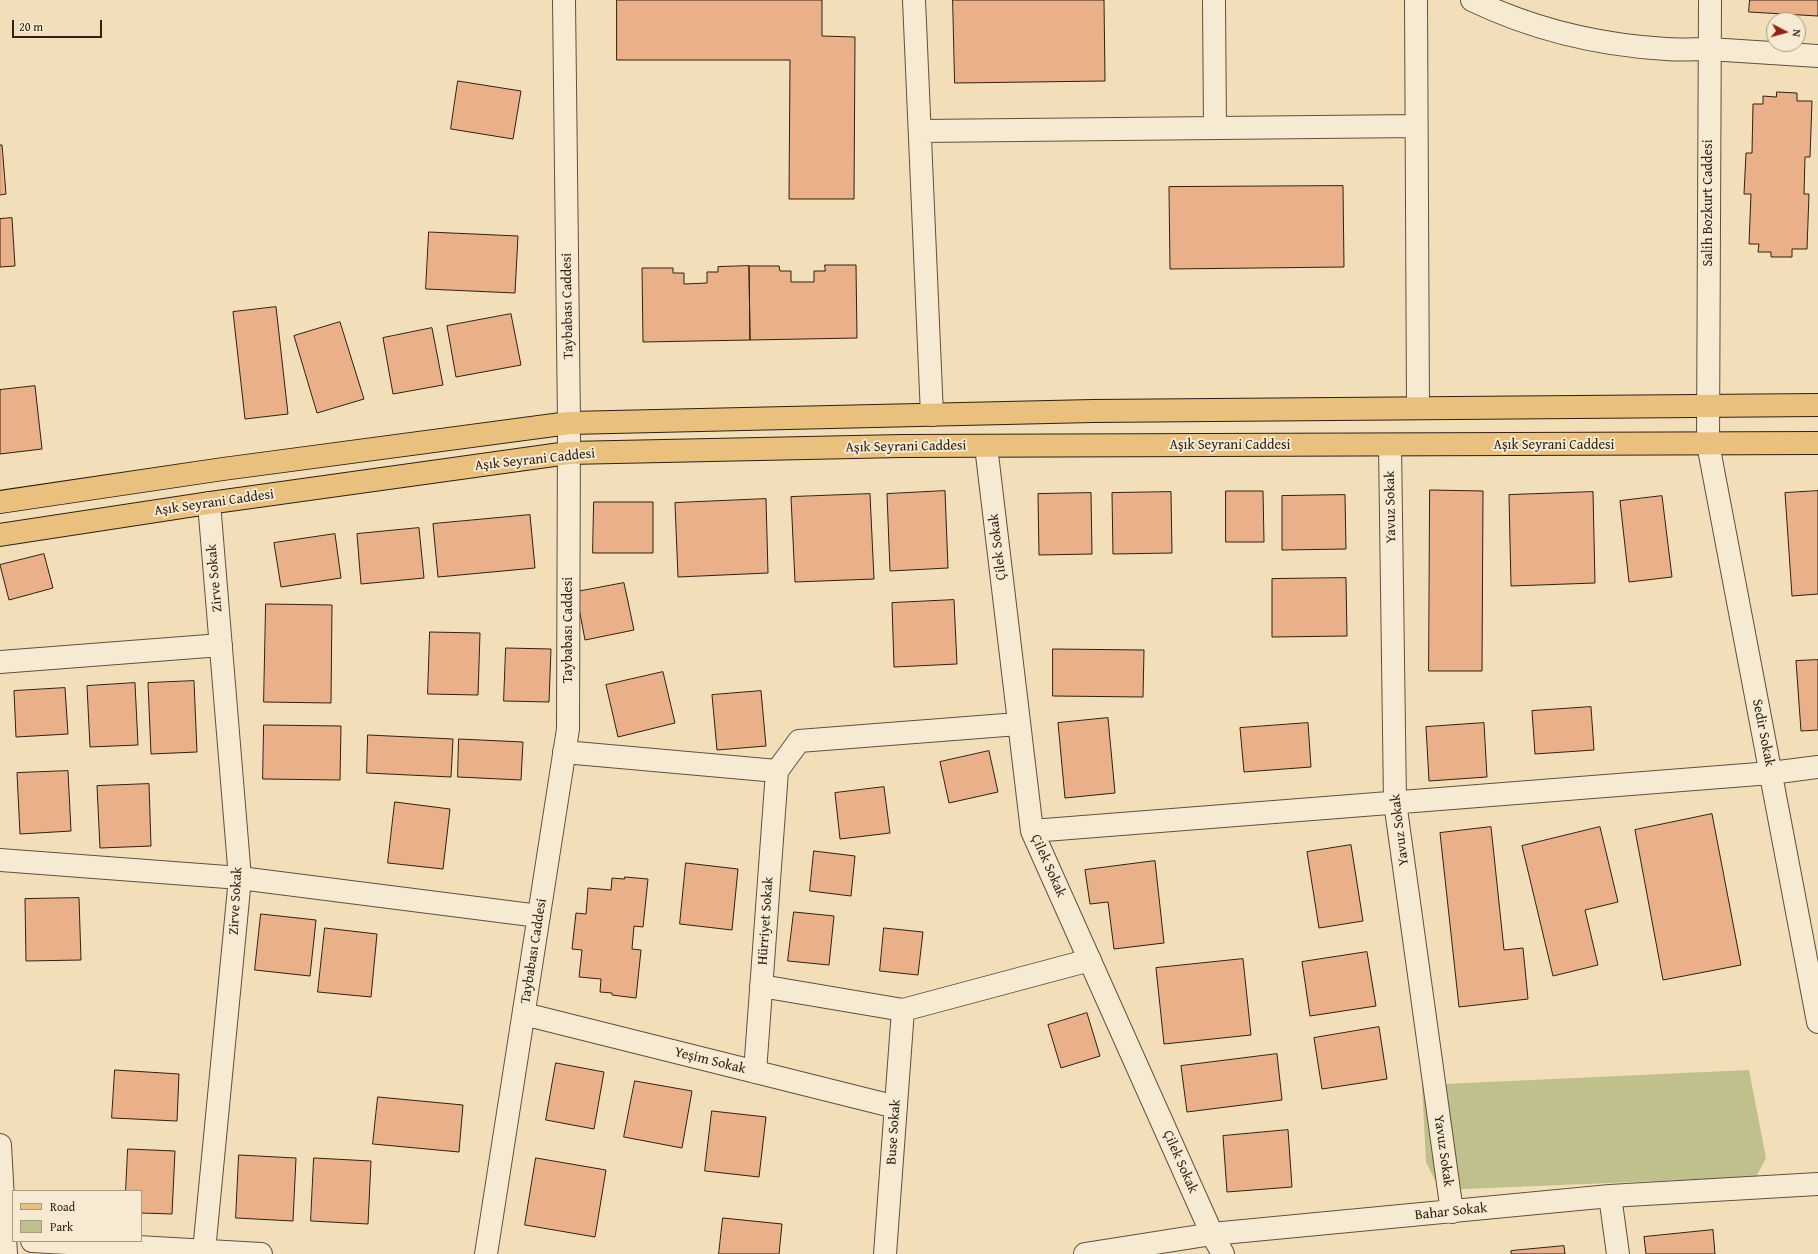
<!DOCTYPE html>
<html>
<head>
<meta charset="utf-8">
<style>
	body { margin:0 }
	#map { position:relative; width:1818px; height:1254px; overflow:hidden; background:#f2dfba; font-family:"Gentium Book Plus",serif }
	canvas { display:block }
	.legend { position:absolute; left:12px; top:1190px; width:130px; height:52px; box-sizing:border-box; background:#f7ead2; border:1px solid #a79986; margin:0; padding:5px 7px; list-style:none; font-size:12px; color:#302013 }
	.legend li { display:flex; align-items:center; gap:8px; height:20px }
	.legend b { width:20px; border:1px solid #a79986 }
	.north { position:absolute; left:1766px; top:12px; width:40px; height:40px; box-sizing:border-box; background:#f7ead2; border:1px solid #a79986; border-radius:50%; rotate:96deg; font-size:11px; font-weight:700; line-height:16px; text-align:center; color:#302013 }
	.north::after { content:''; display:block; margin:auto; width:14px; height:18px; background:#8f2418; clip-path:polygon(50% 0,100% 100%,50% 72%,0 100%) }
	.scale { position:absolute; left:12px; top:20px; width:90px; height:18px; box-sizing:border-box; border:2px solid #302013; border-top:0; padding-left:5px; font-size:12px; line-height:14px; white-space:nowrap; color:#302013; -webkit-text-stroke:3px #f7ead2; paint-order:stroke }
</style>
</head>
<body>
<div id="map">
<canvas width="1818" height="1254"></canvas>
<ul class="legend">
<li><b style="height:5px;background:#e9c07d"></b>Road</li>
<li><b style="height:11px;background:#c0c08c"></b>Park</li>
</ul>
<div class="north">N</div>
<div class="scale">20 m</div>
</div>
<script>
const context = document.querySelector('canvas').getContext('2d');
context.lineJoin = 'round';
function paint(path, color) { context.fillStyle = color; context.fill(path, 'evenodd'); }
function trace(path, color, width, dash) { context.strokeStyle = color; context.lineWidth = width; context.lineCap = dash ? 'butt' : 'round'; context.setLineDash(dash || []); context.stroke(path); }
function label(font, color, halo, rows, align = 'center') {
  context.font = font + ' "Gentium Book Plus",serif'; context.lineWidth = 4; context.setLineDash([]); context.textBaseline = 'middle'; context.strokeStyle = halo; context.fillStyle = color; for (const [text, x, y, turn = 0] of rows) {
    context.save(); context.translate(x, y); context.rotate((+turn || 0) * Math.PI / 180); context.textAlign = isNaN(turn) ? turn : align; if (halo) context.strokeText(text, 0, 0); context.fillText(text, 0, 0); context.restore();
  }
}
paint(new Path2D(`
	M1749,1070L1766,1158L1756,1177L1440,1190L1426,1162L1422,1085Z`), '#c0c08c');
const building = new Path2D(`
	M617,0H822V36L855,37L854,199H789L790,60H617Z
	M953,0H1104L1105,81L955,83Z
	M1750,0H1818V16L1749,12Z
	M458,81L521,91L513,139L451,129Z
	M1777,92L1797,93V101H1812L1810,157H1805L1804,194H1809L1807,249H1792V257H1771V252H1758L1759,244H1749L1751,194H1744L1746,153H1752L1753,104H1763V96L1776,97Z
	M0,145H2L6,194L0,195Z
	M1343,186L1344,267L1170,269L1169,187Z
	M12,218L15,266L0,267V219Z
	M429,232L518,236L515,293L426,289Z
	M825,265H856L857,338L750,340L749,266H779L780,271H791V282H814V271H825Z
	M749,266L750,340L643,342L642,268H673V273H684V284L707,283V272H718V267Z
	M276,307L288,414L245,419L233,312Z
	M511,314L521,365L456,377L447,326Z
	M340,322L364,399L317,413L294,336Z
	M432,328L443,385L393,394L383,338Z
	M35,386L42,449L0,454V390Z
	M1430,490L1483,491L1482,671H1429Z
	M945,491L948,568L890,571L887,494Z
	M1226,491H1263L1264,542H1226Z
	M1818,491V594L1792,596L1785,493Z
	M1171,492L1172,553L1113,554L1112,493Z
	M1593,492L1595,583L1511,586L1509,495Z
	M1091,493L1092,554L1039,555L1038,494Z
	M870,494L874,579L795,582L791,497Z
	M1345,495L1346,549L1282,550V496Z
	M1662,496L1672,577L1629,582L1620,501Z
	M766,499L768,573L678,577L675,503Z
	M594,502H653V553H593Z
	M530,515L535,568L438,577L433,524Z
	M419,528L424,578L361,584L357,534Z
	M335,534L341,578L281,587L274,543Z
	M44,554L53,588L9,600L0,565Z
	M1346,578L1347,636L1272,637V579Z
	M624,583L634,630L585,640L576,592Z
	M954,600L957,664L894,667L892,603Z
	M266,604L332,605L331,703L264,702Z
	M430,632L480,633L478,695L428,694Z
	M506,648L551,649L549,702L504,701Z
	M1053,649L1144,650L1143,697L1053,696Z
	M1818,660V730L1801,731L1796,661Z
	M663,672L675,723L618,737L606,685Z
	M194,681L197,752L151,754L148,683Z
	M135,683L138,745L90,747L87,686Z
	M65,688L68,734L16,737L14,691Z
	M761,691L766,746L717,750L712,695Z
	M1591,707L1594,750L1535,754L1532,711Z
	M1108,718L1115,793L1065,798L1058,723Z
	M1308,723L1311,767L1244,772L1240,728Z
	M1484,723L1487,777L1429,781L1426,727Z
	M264,725L341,726L340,780L263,779Z
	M368,735L453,739L451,777L367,773Z
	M459,739L523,742L521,780L458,777Z
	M989,751L998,792L949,803L940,762Z
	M68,771L71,831L20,834L17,773Z
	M149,784L151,846L100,848L97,786Z
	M884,787L890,833L840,839L835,793Z
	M395,802L450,809L443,869L388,863Z
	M1712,814L1741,965L1663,980L1635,830Z
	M1491,827L1504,950L1523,948L1528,999L1459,1007L1440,833Z
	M1600,827L1618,902L1585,910L1598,965L1553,976L1522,846Z
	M1351,845L1363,921L1319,928L1307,852Z
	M814,851L855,856L851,896L810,891Z
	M1155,861L1164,943L1114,949L1108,902L1090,904L1085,870Z
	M686,863L738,869L732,930L680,924Z
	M625,877L648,879L643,927L634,926L632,949L641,950L636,998L612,995V993L600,992L601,979L579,977L582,950L572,949L576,913L586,914L588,888L611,890L612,878L624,879Z
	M79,898L81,960L26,961L25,899Z
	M794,912L834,916L829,965L788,961Z
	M261,914L316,920L310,976L255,970Z
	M325,928L377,934L371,997L318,992Z
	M884,928L923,932L918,975L880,971Z
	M1367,952L1376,1006L1310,1016L1302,962Z
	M1243,959L1251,1035L1164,1044L1156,968Z
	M1087,1013L1100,1056L1061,1068L1048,1025Z
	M1379,1027L1387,1079L1322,1089L1314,1038Z
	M1277,1054L1282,1100L1187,1112L1181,1066Z
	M556,1063L604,1072L594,1129L546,1120Z
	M115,1070L179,1074L177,1121L112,1118Z
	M635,1081L692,1091L682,1148L624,1137Z
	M378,1097L463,1105L459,1152L373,1144Z
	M712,1111L766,1117L759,1177L705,1171Z
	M1288,1130L1292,1187L1227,1192L1223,1136Z
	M128,1149L175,1151L172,1214L141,1213V1191H126Z
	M239,1155L296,1158L293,1221L236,1218Z
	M314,1158L371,1161L368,1224L311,1221Z
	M536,1158L606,1170L595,1237L525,1225Z
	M723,1218L782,1224L779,1254H719Z
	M1713,1230L1715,1254H1646L1644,1237Z
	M1564,1246L1565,1254H1511V1251Z`);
paint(building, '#e9b08a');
trace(building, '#302013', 1);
const minor = new Path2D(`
	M914,0L932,415
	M1214,0L1215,128
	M1416,0L1418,408
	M1472,0C1532,29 1600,45 1666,49C1680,50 1694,49 1709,49C1745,51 1782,54 1818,56
	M1710,0L1708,444L1818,1022
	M920,131L1416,126
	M1390,445L1395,802L1452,1212
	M986,446L1032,831L1212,1234L1223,1254
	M0,662L221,645
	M564,752L777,771L799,741L1018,724
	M1032,831L1771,773L1818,767
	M0,860L240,878L539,916
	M761,986L903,1010L1090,960
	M524,1014L896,1107
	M755,1072L777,771
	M0,1145L6,1254
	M1610,1196L1618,1254
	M32,1241L261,1254
	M204,1251L240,878L209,503
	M486,1254L568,729L569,423L564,0
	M885,1254L903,1010
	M1085,1254L1212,1234L1610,1196L1818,1184`);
const major = new Path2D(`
	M0,502L223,469L569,423L1093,411L1818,405
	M0,535L209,503L568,453L902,446L1818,443`);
trace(minor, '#60503d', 24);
trace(major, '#302013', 24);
trace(minor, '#f7ead2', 22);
trace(major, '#e9c07d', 22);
label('14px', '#302013', '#f7ead2', [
	["Salih Bozkurt Caddesi",1708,203,-90],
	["Taybabası Caddesi",568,306,-91],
	["Aşık Seyrani Caddesi",1230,445],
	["Aşık Seyrani Caddesi",1554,445],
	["Aşık Seyrani Caddesi",906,447,-1],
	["Aşık Seyrani Caddesi",535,460,-6],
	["Aşık Seyrani Caddesi",214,503,-8],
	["Yavuz Sokak",1391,507,-91],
	["Çilek Sokak",998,547,-97],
	["Zirve Sokak",215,578,-95],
	["Taybabası Caddesi",568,630,-90],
	["Sedir Sokak",1763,733,79],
	["Yavuz Sokak",1400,830,-97],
	["Çilek Sokak",1048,866,66],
	["Zirve Sokak",236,901,-87],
	["Hürriyet Sokak",766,921,-86],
	["Taybabası Caddesi",534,951,-81],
	["Yeşim Sokak",710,1061,14],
	["Buse Sokak",894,1132,-86],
	["Yavuz Sokak",1443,1151,82],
	["Çilek Sokak",1180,1162,66],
	["Bahar Sokak",1451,1212,-6]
]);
</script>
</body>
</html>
